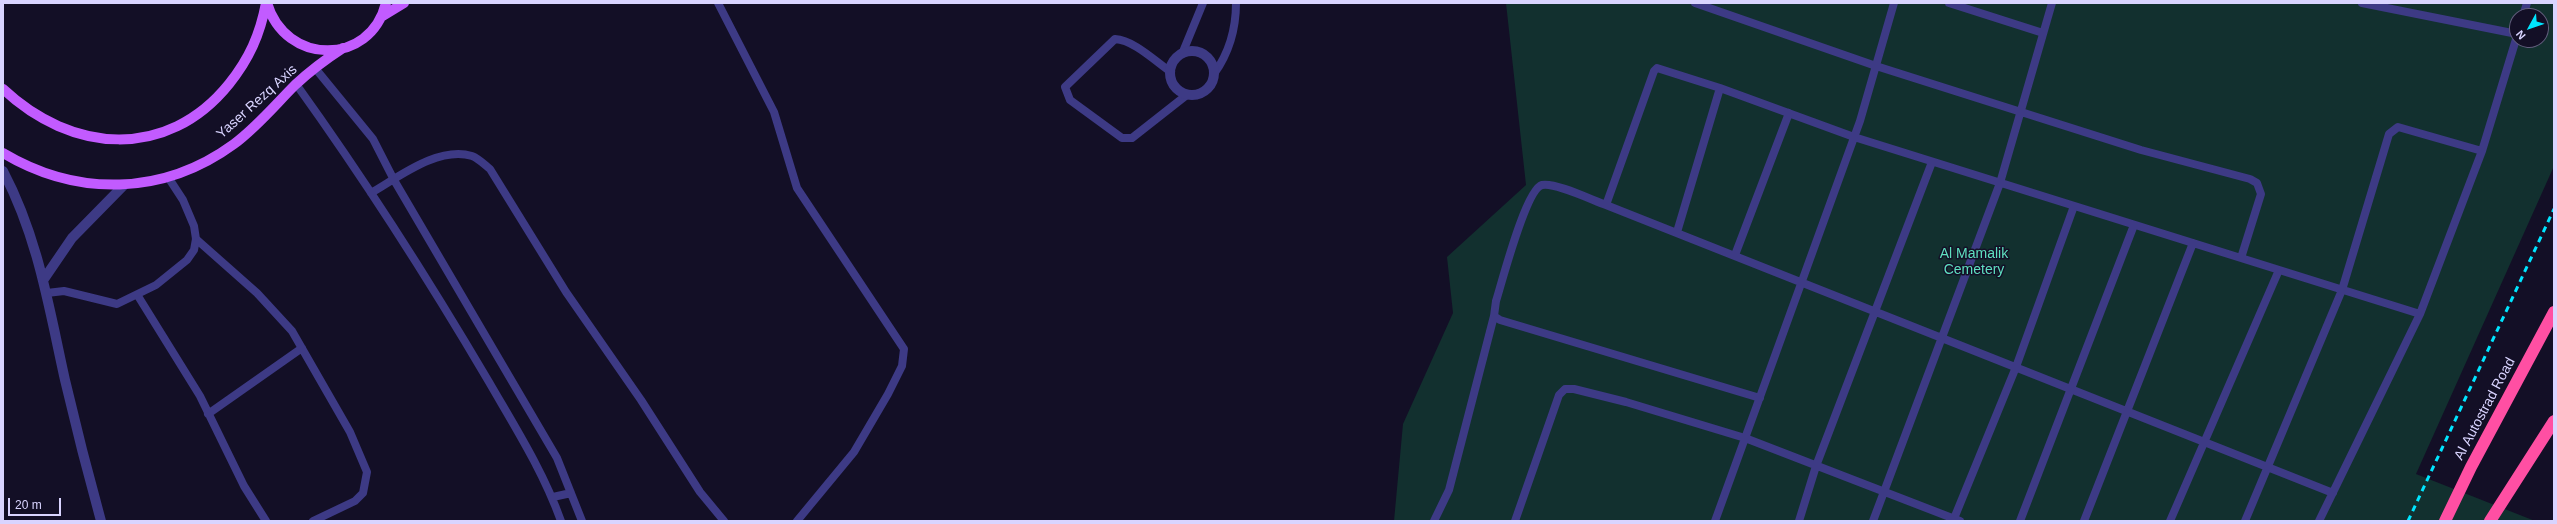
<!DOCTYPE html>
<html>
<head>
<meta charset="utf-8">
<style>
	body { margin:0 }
	#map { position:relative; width:2557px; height:524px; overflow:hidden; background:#130f26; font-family:Helvetica,sans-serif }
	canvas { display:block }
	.frame { position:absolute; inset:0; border:4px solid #d9d4ff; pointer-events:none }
	.north { position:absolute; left:2509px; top:8px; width:40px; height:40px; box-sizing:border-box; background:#130f26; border:1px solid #625e7d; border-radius:50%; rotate:230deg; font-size:11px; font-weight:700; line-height:16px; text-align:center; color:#d9d4ff }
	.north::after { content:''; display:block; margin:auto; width:14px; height:18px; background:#00e5ff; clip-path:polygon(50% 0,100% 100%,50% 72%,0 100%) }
	.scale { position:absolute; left:8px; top:498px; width:53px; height:18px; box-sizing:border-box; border:2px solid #d9d4ff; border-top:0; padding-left:5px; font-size:12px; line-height:14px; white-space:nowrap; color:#d9d4ff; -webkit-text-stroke:3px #130f26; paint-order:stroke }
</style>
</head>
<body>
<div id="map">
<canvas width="2557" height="524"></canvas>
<div class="frame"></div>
<div class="north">N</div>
<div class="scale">20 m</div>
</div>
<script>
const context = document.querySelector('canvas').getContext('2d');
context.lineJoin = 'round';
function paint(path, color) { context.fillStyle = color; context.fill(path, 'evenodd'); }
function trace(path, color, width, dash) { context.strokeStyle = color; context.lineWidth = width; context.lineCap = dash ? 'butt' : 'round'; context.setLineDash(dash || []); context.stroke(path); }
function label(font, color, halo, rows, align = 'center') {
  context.font = font + ' Helvetica,sans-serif'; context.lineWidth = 3; context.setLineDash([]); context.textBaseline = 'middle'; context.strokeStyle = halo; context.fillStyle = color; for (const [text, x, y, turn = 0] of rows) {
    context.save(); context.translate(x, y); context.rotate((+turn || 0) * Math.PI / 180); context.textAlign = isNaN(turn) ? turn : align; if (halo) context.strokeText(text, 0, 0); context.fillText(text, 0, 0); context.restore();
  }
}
paint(new Path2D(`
	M1506,3H2554V166L2416,474L2535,521H1394L1403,424L1453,313L1447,257L1526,185ZM2517,16H2541V40H2517Z`), '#12302f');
trace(new Path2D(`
	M718,3L774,112L797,188L904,349L902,366L888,394L854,452L797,521
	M1695,3L1876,66L2141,150L2250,179L2257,183L2261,194L2241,258
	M1949,3L2043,33
	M2362,3L2517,34
	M2523,16L2527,3
	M1182,54L1203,3
	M315,68L373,139L394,180L557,458L582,521
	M1171,72C1156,62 1134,40 1115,39L1065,87L1070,100L1122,138H1132L1188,94
	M1214,74C1229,53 1236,29 1236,3
	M296,84C365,180 429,280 489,382C515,427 543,471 561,521
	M371,193C399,177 438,146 472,156C478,158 485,165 490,169L566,292L641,400L700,492L724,521
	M1606,205L1654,71L1657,68L1720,88
	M1677,232L1720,88L1854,137L2420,314
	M196,239L257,293L292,331L350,432L367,472L363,493L355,501L313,521
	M1735,255L1789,113
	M47,293L64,291L117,304L156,285L187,260L194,250L196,239L194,226L183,200L168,177
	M138,296L200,396L244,486L266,521
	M1760,398L1500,320L1494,316L1496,301C1502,282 1526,189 1542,185C1555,182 1592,200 1606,205L2333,493
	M208,414L302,348
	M553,497L571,493
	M1434,521L1449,490L1494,316
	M1515,521L1559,395L1565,389H1574L1626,402L1745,438L1960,521
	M1715,521L1860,121L1894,3
	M1799,521L1816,466L1932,162
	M1873,521L2000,183L2052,3
	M1953,521L2016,367L2074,206
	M2020,521L2134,225
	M2084,521L2193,243
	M2170,521L2279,270
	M2245,521L2342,290L2389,134L2398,127L2482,151
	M2319,521L2420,314L2482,151L2517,36`), '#3d3a85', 8);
trace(new Path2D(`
	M1170 73a22 22 0 1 1 44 0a22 22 0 1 1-44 0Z
	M3,171C38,237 49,308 65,380C76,427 88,474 101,521
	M44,279L72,238L124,185`), '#3d3a85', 10);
trace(new Path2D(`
	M267,3C285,65 370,67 386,3
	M381,17L404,3
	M3,89C71,153 167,161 229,84C249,59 260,35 266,3
	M3,153C77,197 163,196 234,144C257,127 275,105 295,85C310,71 326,59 343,48`), '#c25bff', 10);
trace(new Path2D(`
	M2445,521L2471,467L2554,312
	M2490,521L2554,421`), '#ff4fa3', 12);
trace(new Path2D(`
	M2408,521L2554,209`), '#00e5ff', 3, [6, 5]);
label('14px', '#d9d4ff', '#130f26', [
	["Yaser Rezq Axis",257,102,-42],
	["Al Autostrad Road",2485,409,-62]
]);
label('14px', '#5fe0c0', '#130f26', [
	["Al Mamalik",1974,254],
	["Cemetery",1974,270]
]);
</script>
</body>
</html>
